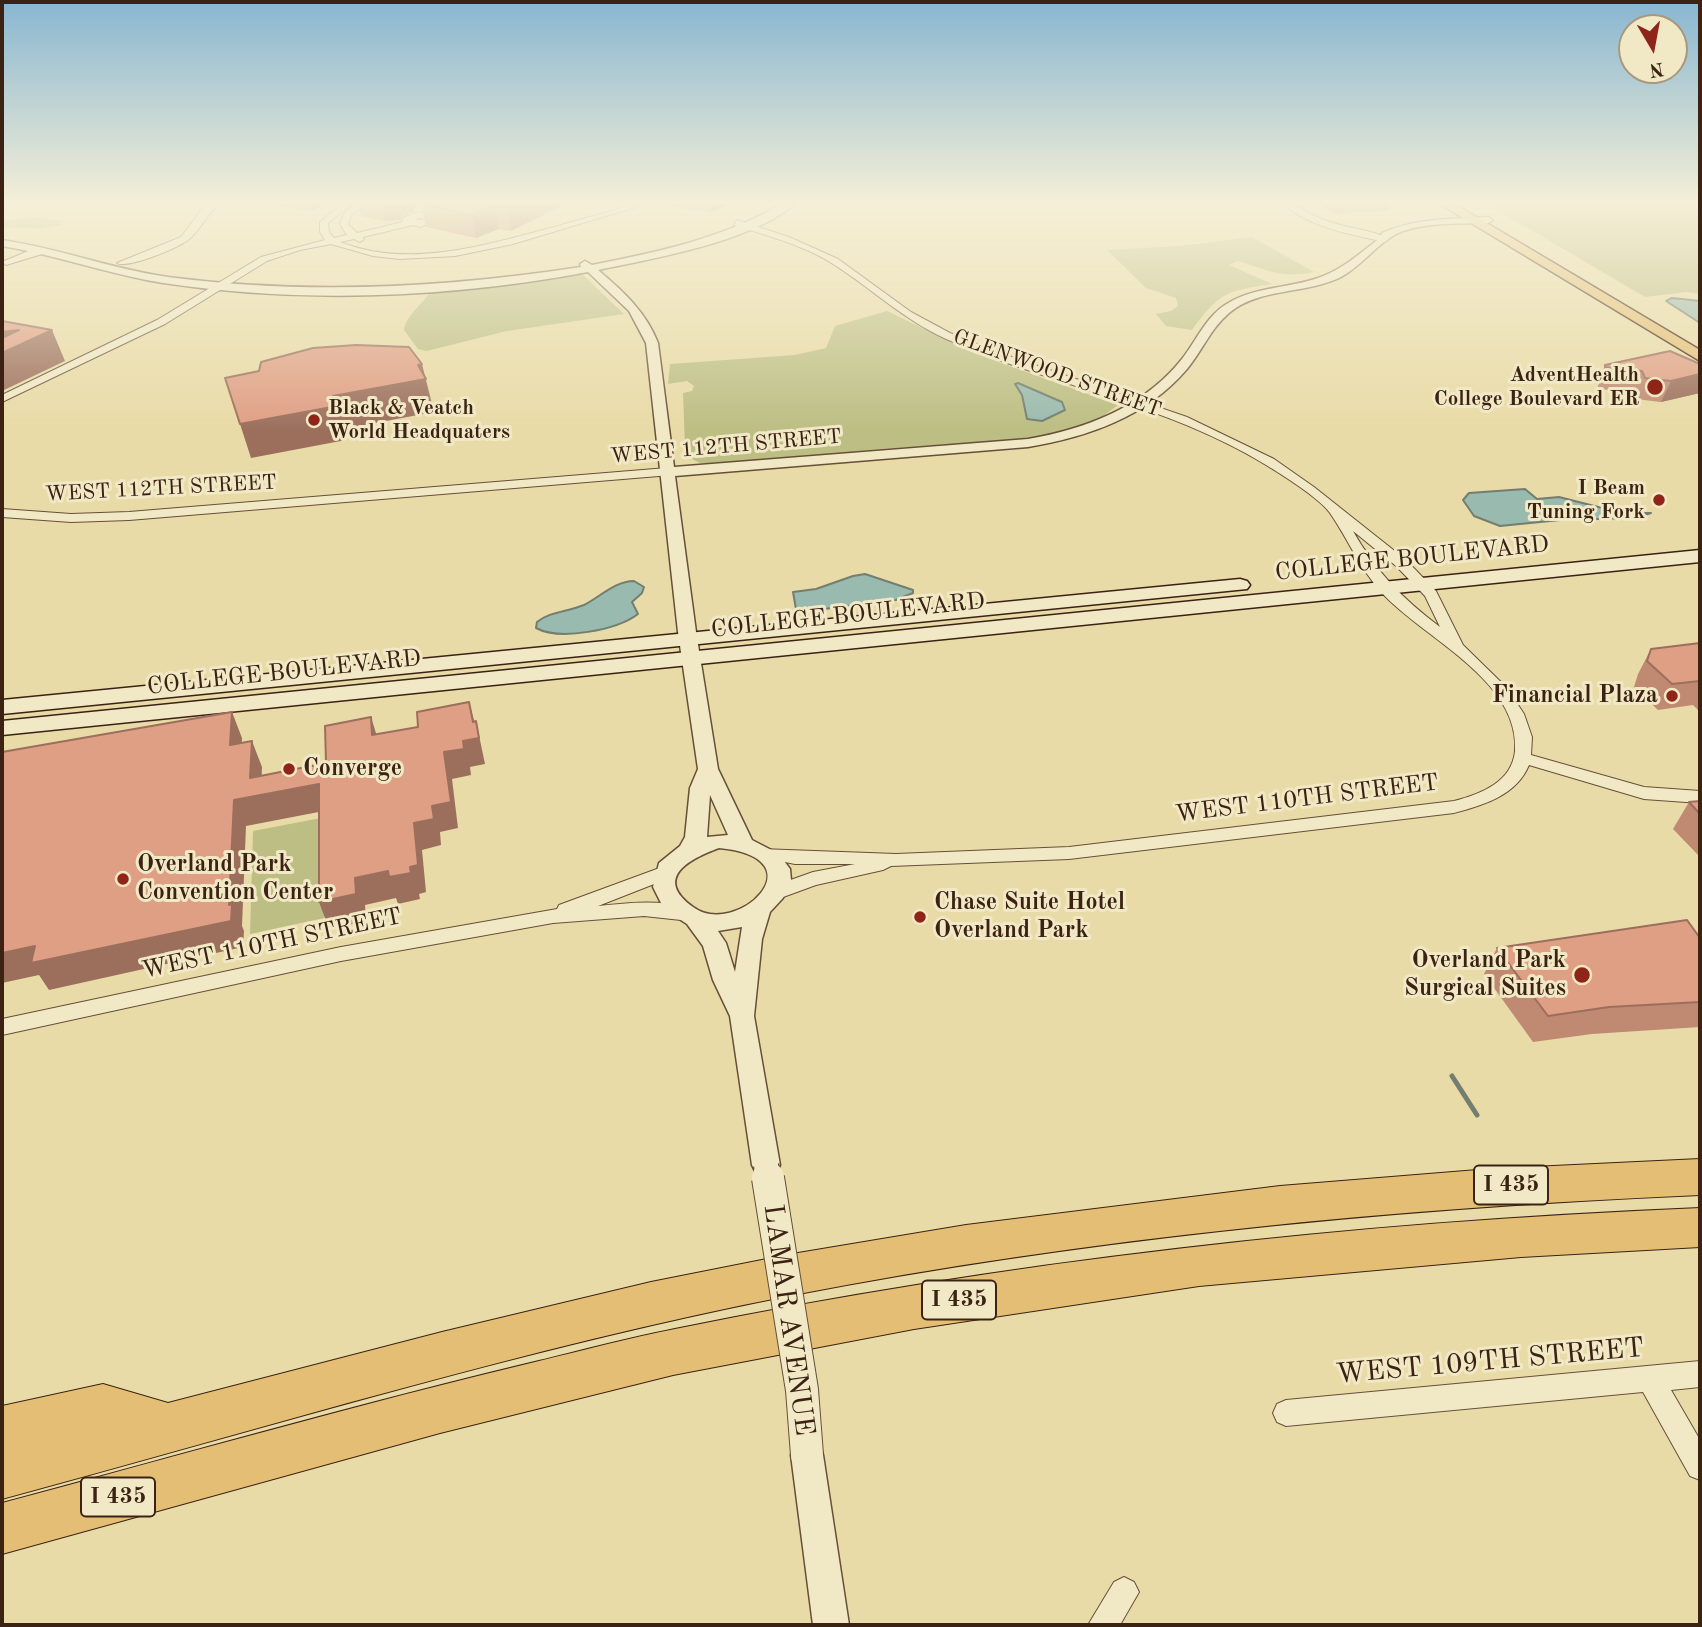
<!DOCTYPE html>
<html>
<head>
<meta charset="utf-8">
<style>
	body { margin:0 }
	#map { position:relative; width:1702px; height:1627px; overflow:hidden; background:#e9dba7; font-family:"Old Standard TT",serif }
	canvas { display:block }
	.frame { position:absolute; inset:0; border:4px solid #3b2213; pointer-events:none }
	.north { position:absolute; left:1618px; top:14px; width:70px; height:70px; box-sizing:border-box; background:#f1e8c6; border:2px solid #a8997e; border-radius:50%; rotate:170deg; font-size:19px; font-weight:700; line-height:28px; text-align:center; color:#3b2213 }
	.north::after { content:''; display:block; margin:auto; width:24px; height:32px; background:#8f2418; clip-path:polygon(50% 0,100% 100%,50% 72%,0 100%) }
</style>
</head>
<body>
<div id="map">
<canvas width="1702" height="1627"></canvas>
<div class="frame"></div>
<div class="north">N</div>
</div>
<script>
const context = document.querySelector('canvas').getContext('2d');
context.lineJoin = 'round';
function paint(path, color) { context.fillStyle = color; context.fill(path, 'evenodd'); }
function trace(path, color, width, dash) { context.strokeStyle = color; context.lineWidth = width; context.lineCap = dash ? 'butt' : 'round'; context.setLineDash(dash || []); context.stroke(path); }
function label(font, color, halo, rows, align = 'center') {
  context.font = font + ' "Old Standard TT",serif'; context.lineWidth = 6; context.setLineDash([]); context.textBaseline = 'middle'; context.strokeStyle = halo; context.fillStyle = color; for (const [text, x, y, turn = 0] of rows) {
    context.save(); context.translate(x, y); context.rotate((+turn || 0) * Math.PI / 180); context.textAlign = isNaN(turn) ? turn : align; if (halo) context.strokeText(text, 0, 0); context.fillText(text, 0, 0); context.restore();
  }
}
paint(new Path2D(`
	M1485,203H1700V294L1687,292L1645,297Z
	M34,217L62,221V225L39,229L2,227V221Z
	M1252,237L1314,272C1282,279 1267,270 1238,261L1229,265L1272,284C1226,291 1220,292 1192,330L1166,326L1156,314L1171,311L1178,306L1176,298L1146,288L1107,250L1181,246Z
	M574,274L583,275L624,314L507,331L427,351L418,349L404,330C406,315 423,304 431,291Z
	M887,311L974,353L1118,405L1096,421L1038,438L881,449L742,463H700L692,459L685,447L683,393L692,391L694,386L687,381L668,384L670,364L795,355L826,348L835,326Z
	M321,818L324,918L250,934L253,831Z`), '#bcbe83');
const water = new Path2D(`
	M1672,298L1700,301V323L1666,301Z
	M1018,383L1062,402L1065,410L1042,421L1027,419L1022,395L1015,384Z
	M1525,489L1537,499L1559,497L1622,513H1651L1635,518L1560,520L1500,526L1474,516L1463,500L1469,493Z
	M865,574L913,590V593L896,600L808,611L796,609L793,592L816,589L853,576Z
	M634,581L644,587L642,593L632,602L638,614C617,630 560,641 536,628L537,622C551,611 567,612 584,605C600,597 615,581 634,581Z`);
paint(water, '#99baae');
trace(water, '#737d70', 2);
trace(new Path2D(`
	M1452,1076L1477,1115`), '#737d70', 5);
const minor = new Path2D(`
	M210,203H221C204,216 202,229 188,240C178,248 127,269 117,263L181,237L202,209Z
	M343,203H353L328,223L329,232L334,238L347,235L340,224C344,211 351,203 366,203L351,215L348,224L357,233L403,222L402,218L419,212L438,216V220L420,227L413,225L363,237L364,239L360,242L354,239L340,242C410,270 489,244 558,226C584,218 610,212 636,203H649L513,244L455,256L400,259L373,256L331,244L300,250L267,261L165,324L2,402V395L157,320L261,257L325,240L320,232V222ZM420,218L426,219L414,220Z
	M1282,203C1297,203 1310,215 1324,220C1344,228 1371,229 1389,239L1385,242C1350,234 1310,228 1282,203Z
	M737,220L789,237L838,259L911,312L950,333L1000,353L1187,417L1274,459L1314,487L1406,560L1436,591L1463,645L1507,688L1524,714L1532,737L1531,755L1644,787L1700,791V803L1644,799L1529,765C1516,796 1483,805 1454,813L1069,859L891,866L883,870L816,885L775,900L768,898L766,893L768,888L813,872L855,864H795L760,857L757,853L760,849L896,854L1069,847L1454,801C1481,794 1512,782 1515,751C1520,680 1423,638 1382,593C1360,569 1348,539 1330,513C1319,498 1284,476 1266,465C1167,404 1049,385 944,338C903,319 871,288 833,264C804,245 767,236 734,225ZM1353,531L1396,566L1425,596L1440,627C1402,598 1377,573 1353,531Z
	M38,247L52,251L6,265L2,262Z
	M667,468L671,469V475L129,520L71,522L2,517V509L71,514L129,512Z
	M665,866L672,867L674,872L672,877L598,906C628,903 659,899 688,908L691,913L688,918L681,920L644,916L553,923L341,961L2,1035V1019L341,947L557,909L559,905Z
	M1700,1361V1387L1671,1390L1700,1440V1480L1690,1476L1643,1392L1286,1426L1277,1422L1273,1413L1277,1404L1286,1400Z
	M1124,1577L1134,1582L1139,1592L1120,1625H1088L1114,1582Z`);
const tertiary = new Path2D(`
	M783,203H796C751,242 656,258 598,270C623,291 646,312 658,343L674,467L1028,439C1086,429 1144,407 1182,359C1197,340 1207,314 1230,302C1256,287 1289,288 1318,278C1342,270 1360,253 1380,238L1382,233C1416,218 1452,219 1488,217L1493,220L1488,223C1460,224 1430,222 1403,231C1380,239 1363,266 1339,278C1305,294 1258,288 1229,313C1211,328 1202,351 1187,369C1146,417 1088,437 1028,447L675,476L696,632L718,769L752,840L779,854L790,869L791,880L783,898L770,912L762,939L754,1016L780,1165L776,1173L766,1177L756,1173L752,1165L730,1016L713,980L703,946L687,924L664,909L653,887L659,863L680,846L685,837L690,788L698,769L678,632L646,343L629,311L588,272C450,298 302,304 163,283C108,274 56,255 2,246V240C58,248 111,269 168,277C306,295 444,288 581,267L580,264L585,261L592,265C658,252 725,238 783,203ZM710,795L728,835L707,837ZM719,848C822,858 736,939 693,907C653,878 689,859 719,848ZM742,927L735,972L726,943L718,931Z
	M807,1439L819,1443L823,1455L849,1625H813L791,1455L795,1443Z`);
const secondary = new Path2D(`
	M1700,550V562L2,735V721Z
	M1240,579L1247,581L1250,585L1247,589L2,714V700Z`);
const primary = new Path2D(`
	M1438,203H1453L1700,350V361Z`);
const motorway = new Path2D(`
	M1700,1159V1195C1395,1208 1093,1237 793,1295C526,1347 265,1428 2,1499V1406L103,1384L168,1403L442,1332L651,1282L792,1254L966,1225L1280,1186L1490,1169Z
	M1700,1208V1247L1521,1257L1199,1286L914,1329L673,1375L440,1433L2,1554V1503C181,1455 359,1404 539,1361C584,1350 629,1338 675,1329C1012,1260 1356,1222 1700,1208Z`);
trace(minor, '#665038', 2);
trace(tertiary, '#665038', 3);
trace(secondary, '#3b2213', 3);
trace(primary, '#3b2213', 3);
trace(motorway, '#3b2213', 2);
paint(minor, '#f1e8c6');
paint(tertiary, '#f1e8c6');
paint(secondary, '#f1e8c6');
paint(primary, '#e4be74');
paint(motorway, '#e4be74');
const tertiaryBridgeFar1 = new Path2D(`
	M766,1165L768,1180`);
const tertiaryBridge = new Path2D(`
	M768,1178L802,1390L807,1455`);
trace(tertiaryBridgeFar1, '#665038', 27, []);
trace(tertiaryBridge, '#665038', 34, []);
trace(tertiaryBridgeFar1, '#f1e8c6', 24);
trace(tertiaryBridge, '#f1e8c6', 32);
paint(new Path2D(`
	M261,203H329L311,211Z
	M358,203H422L414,207L415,211L401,216L400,220L385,221L361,216Z
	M567,203L511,231L499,229L476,238L426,227L421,204Z
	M664,203H730L711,213L664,205Z
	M1318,203H1391L1389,211L1333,214Z
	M1700,364V393L1661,402L1635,399L1633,392L1597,389L1605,365Z
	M1700,643V709L1698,710L1693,705L1658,710L1634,687L1638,674L1651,649Z
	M1700,801V857L1673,829L1689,802Z
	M1700,938V1027L1592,1034L1533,1042L1484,974L1497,948Z`), '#c08972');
paint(new Path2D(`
	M309,203H329L311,211Z
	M381,203H422L414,207L415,211L401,216L400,220L385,221Z
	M517,203H567L511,231L507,208Z
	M710,203H730L711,213Z
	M495,206L499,229L476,238L472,215Z
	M19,330H52L65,361L2,391V332Z
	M422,364L434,412L343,429L346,440L251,458L240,424L333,396Z
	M1700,374V393L1661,402L1671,381Z
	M469,702L476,728V721L485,764L470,767L471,775L452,779L458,828L440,832L441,845L422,850L426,892L419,894L420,899L398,904L396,898L365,905L366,921L329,929L319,902L355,878L410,867L414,823L432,806L444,752L463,741L473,722Z
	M232,712L242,738L241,771L230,745Z
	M371,717L379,743L372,735Z
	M252,741L262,767L261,795L319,784L329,810L246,826L242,926L244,931L243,947L49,990L39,975L2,983V953L229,905L234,800L250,778Z`), '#9c6f5d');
const building = new Path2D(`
	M424,203H517L507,208L495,206L472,215L421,204Z
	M2,321L52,330L2,353V338L19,330L2,332Z
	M356,345L409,347L422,364L418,365L426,379L333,396L337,406L240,424L225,378L259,371L261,362L313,348Z
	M1670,351L1700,364V374L1671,381L1645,378L1642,371L1605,367V365Z
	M1700,643V681L1672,684L1647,661L1651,649Z
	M469,702L473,722L476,721L479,738L463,741L464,749L444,752L451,802L432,806L434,819L414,823L418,865L410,867L411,873L389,877L388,871L355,878L356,894L319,902V784L234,800L229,905L232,904L231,921L31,963L35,946L2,953V752L232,712L230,745L252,741L250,778L326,763L325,726L371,717L372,735L418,727L417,712Z
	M1700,801V814L1689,802Z
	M1687,920L1700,938V1002L1609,1007L1548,1016L1497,948Z`);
paint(building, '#df9f85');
trace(building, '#9c6f5d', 2);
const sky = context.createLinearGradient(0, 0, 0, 431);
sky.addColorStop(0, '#88b6d1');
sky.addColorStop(0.47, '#f5efd7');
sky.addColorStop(1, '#f5efd700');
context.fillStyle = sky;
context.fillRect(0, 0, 1702, 431);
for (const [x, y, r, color] of [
	[1655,387,9,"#8f2418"],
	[314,420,7,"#8f2418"],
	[1659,500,7,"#8f2418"],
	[1672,696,7,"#8f2418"],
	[289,769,7,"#8f2418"],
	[123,879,7,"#8f2418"],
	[920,917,7,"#8f2418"],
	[1582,975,9,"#8f2418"]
]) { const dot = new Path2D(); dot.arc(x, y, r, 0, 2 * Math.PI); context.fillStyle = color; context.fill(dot); trace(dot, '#f1e8c6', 2.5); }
label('21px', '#3b2213', '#f1e8c6', [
	["GLENWOOD STREET",1057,374,20],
	["WEST 112TH STREET",726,447,-5],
	["WEST 112TH STREET",161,489,-3]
]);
label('bold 21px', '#3b2213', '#f1e8c6', [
	["AdventHealth",1639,375],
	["College Boulevard ER",1639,399],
	["Black & Veatch",328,408,"left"],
	["World Headquaters",328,432,"left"],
	["I Beam",1645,488],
	["Tuning Fork",1645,512]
], 'right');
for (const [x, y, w] of [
	[1511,1185,74],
	[959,1300,74],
	[118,1497,74]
]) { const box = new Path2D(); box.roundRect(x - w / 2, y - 19.5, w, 39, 5); context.fillStyle = '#f1e8c6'; context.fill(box); trace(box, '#3b2213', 2); }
label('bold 23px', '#3b2213', null, [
	["I 435",1511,1185],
	["I 435",959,1300],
	["I 435",118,1497]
]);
label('24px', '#3b2213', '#f1e8c6', [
	["COLLEGE BOULEVARD",1412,559,-6],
	["COLLEGE BOULEVARD",848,616,-6],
	["COLLEGE BOULEVARD",284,673,-6],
	["WEST 110TH STREET",1307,799,-7],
	["WEST 110TH STREET",272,944,-12]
]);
label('bold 24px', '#3b2213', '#f1e8c6', [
	["Financial Plaza",1658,696,"right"],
	["Converge",303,769],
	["Overland Park",137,865],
	["Convention Center",137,893],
	["Chase Suite Hotel",934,903],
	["Overland Park",934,931],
	["Overland Park",1566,961,"right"],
	["Surgical Suites",1566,989,"right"]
], 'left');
label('28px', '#3b2213', '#f1e8c6', [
	["LAMAR AVENUE",788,1320,82],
	["WEST 109TH STREET",1490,1362,-5]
]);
</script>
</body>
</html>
